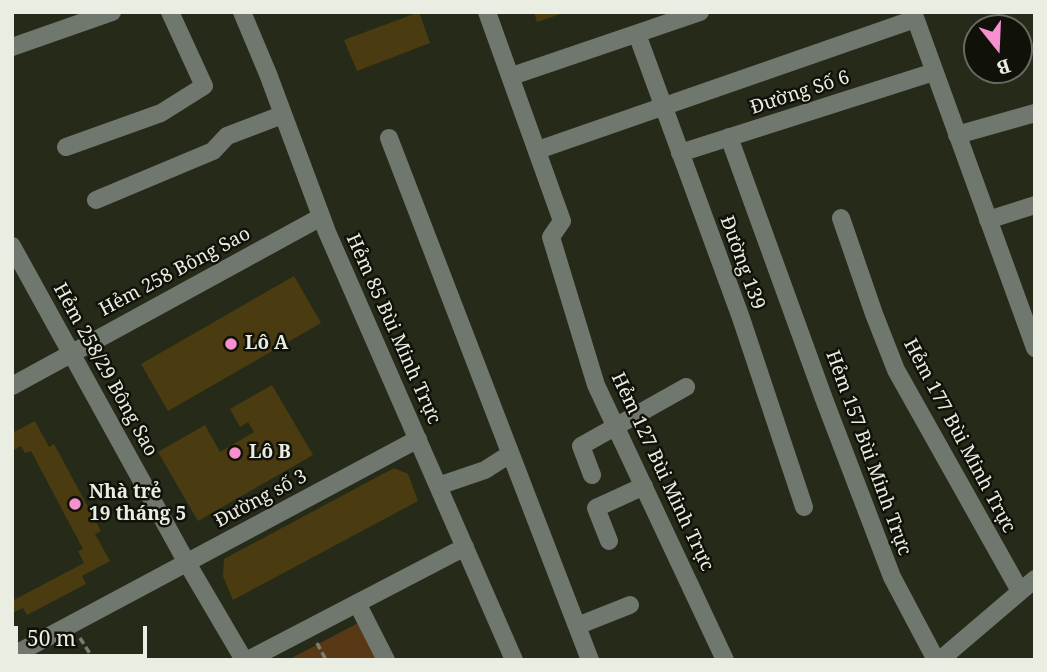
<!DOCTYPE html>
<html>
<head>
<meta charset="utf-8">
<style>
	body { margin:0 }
	#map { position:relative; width:1047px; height:672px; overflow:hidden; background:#262a19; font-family:"Noto Serif",serif }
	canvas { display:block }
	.frame { position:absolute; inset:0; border:14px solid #eaede2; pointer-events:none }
	.north { position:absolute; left:963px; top:14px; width:70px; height:70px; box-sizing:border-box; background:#10120a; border:2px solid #676a60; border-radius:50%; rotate:162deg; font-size:19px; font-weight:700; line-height:28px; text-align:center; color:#eaede2 }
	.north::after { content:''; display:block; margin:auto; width:24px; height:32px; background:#f690cf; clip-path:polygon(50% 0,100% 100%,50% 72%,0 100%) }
	.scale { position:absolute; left:14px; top:626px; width:133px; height:32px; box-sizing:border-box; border:4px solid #eaede2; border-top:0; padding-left:9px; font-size:21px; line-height:24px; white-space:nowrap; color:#eaede2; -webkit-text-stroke:5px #10120a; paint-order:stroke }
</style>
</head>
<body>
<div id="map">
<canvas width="1047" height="672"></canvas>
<div class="frame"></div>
<div class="north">B</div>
<div class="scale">50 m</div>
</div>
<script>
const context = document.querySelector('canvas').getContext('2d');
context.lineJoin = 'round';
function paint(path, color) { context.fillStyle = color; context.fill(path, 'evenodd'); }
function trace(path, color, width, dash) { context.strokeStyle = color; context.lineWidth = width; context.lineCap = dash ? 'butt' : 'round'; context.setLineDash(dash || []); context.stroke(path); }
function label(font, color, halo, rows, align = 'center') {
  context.font = font + ' "Noto Serif",serif'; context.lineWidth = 5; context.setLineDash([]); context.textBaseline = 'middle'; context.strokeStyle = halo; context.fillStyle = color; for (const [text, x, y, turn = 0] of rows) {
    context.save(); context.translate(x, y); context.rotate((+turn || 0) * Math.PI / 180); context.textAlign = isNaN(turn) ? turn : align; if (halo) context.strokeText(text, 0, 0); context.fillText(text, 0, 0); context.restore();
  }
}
paint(new Path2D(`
	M358,623L377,660H288Z`), '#593816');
paint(new Path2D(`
	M419,12L430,43L357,71L344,40Z
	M534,12H564V13L537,22Z
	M294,276L321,323L168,411L141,364Z
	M272,385L313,455L198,521L158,452L205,425L220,452L254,432L248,422L240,427L230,409Z
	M35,421L49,447L54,444L101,531L95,534L110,561L82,576L86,584L27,615L23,608L12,613V601L84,563L78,551L83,549L31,451L25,453L21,446L12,451V433Z
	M394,468L408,474L418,501L233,600L223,576L224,559Z`), '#4a3c10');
trace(new Path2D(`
	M80,638L94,660
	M317,643L326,660`), '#7a7d6f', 3.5, [7, 3.5]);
trace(new Path2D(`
	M242,12L268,74L327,232L514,660
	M487,12L562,221L551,237L596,385L725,660
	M913,12L1035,348
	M637,34L741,318L804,507
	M12,47L112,12
	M512,76L700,12
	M957,135L1035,113
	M729,137L824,399L892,577L936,660
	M389,138L590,660
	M66,147L161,113L204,86L170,12
	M538,150L915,19
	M680,153L934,72
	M96,200L213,151L227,136L282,115
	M841,218L874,314L896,370L1020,591
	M988,220L1035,205
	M12,246L187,563L244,660
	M12,386L321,217
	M592,475L581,446L686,387
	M438,486L485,470L510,454
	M609,541L596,508L644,486
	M357,603L386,660
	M577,626L630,605
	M12,656L418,439
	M248,660L465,547
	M940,660L1035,579`), '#70776f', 18);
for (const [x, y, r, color] of [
	[231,344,7,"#f690cf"],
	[235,453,7,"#f690cf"],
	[75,504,7,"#f690cf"]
]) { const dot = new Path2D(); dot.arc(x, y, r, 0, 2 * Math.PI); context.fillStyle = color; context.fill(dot); trace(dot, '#10120a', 2.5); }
label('19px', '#eaede2', '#10120a', [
	["Đường Số 6",800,93,-18],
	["Đường 139",742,263,70],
	["Hẻm 258 Bông Sao",175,272,-28],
	["Hẻm 85 Bùi Minh Trực",393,329,66],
	["Hẻm 258/29 Bông Sao",105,370,61],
	["Hẻm 177 Bùi Minh Trực",959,436,62],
	["Hẻm 157 Bùi Minh Trực",868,453,70],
	["Hẻm 127 Bùi Minh Trực",662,472,65],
	["Đường số 3",261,499,-28]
]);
label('bold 19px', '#eaede2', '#10120a', [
	["Lô A",245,344],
	["Lô B",249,453],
	["Nhà trẻ",89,493],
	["19 tháng 5",89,515]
], 'left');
</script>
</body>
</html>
